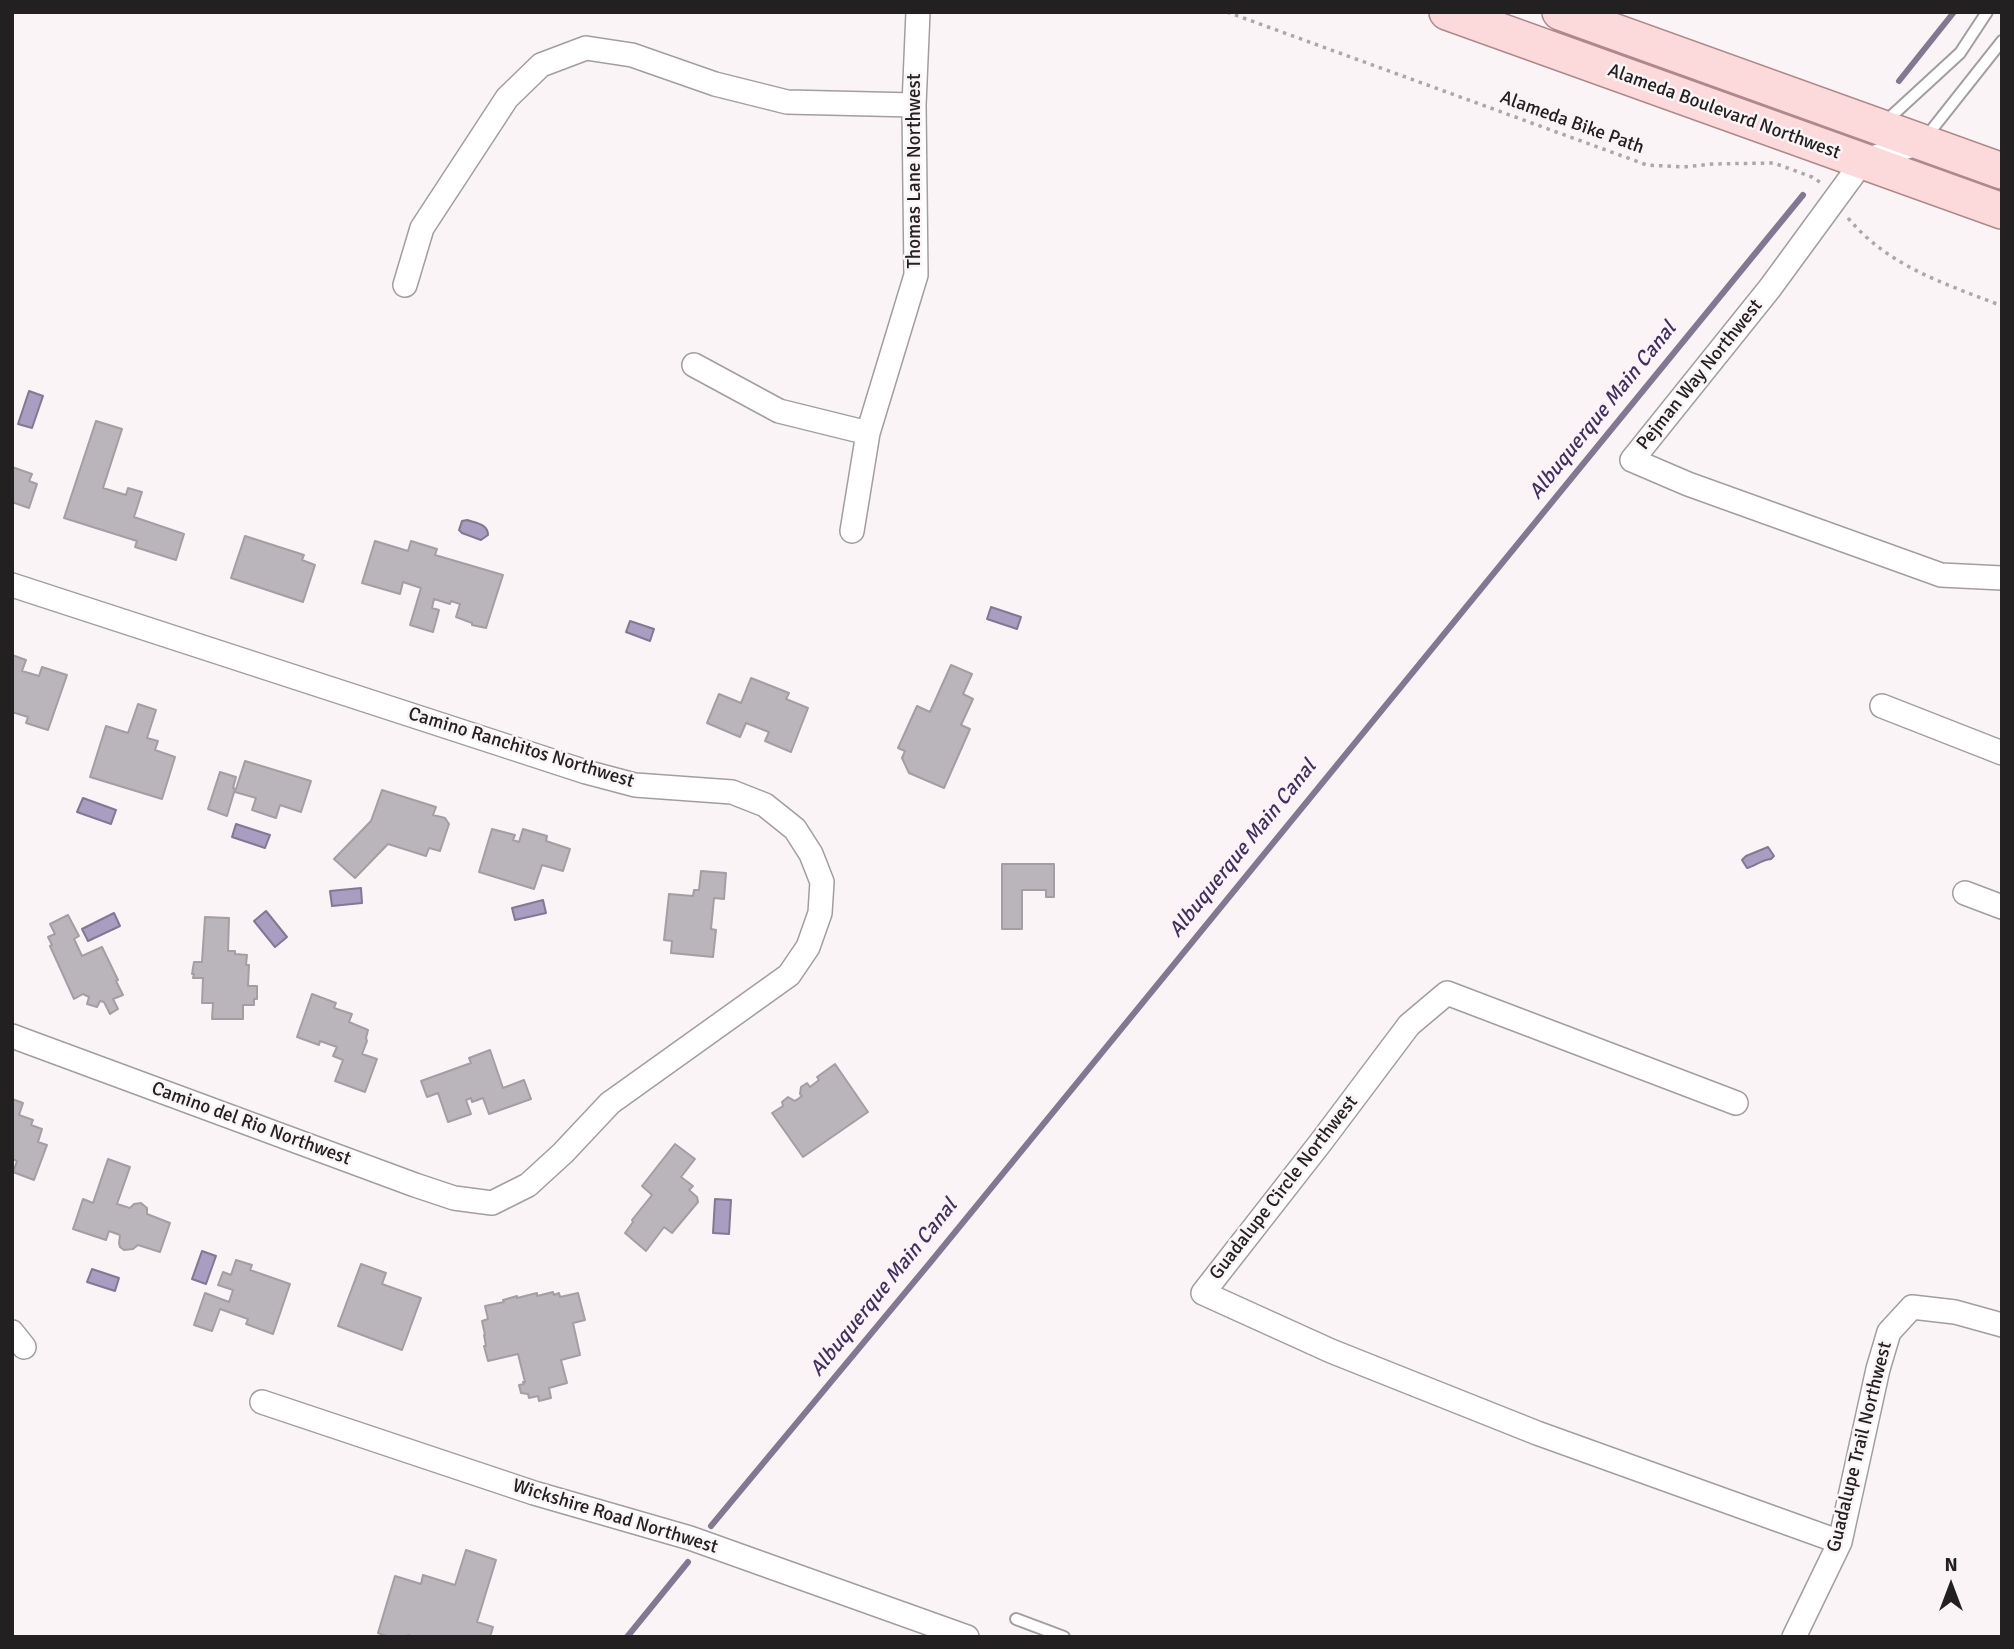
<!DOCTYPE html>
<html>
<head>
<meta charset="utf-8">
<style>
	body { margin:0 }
	#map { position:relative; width:2014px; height:1649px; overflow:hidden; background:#faf4f7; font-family:Signika,sans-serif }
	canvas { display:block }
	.frame { position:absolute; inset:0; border:14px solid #232021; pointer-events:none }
	.north { position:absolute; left:1916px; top:1551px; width:70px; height:70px; -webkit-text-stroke:5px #faf4f7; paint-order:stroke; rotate:0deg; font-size:19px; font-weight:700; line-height:28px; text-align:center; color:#232021 }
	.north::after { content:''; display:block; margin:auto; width:24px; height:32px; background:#232021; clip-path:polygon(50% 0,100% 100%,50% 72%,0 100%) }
</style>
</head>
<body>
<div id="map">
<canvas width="2014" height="1649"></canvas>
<div class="frame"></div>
<div class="north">N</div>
</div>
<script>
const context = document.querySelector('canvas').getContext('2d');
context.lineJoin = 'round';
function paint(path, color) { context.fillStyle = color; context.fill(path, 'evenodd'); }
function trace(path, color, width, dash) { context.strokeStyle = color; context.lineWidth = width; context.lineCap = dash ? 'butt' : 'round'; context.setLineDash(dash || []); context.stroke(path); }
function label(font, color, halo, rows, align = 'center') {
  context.font = font + ' Signika,sans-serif'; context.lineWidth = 5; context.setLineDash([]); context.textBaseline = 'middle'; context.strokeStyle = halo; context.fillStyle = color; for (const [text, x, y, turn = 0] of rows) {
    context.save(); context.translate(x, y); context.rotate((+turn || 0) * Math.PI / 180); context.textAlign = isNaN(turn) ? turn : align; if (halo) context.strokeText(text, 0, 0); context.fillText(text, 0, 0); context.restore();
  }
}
const water = new Path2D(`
	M29,391L43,396L32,428L18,424Z
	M467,520C476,523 488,524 488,535L481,540L462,533L459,530L462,521Z
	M991,607L1021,617L1017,629L987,619Z
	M630,621L654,629L650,641L626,632Z
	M83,798L116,810L111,824L77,812Z
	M236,824L270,835L265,848L232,837Z
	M1768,847L1774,856L1771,859C1761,860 1755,866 1747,868L1742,860L1746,856Z
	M361,888L362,903L332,906L330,891Z
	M543,900L546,913L515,920L512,908Z
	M266,911L287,937L275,947L254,921Z
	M114,913L120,926L88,941L82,929Z
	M715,1199L731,1200L729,1234L713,1233Z
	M202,1251L216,1256L206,1284L192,1279Z
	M92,1269L119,1278L115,1291L87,1282Z`);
paint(water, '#a99dc2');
trace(water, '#817892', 2);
trace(new Path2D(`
	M1899,81L1954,12
	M711,1526L929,1264L1803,195
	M627,1637L688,1562`), '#817892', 6);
const building = new Path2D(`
	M96,421L122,429L103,488L126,495L128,488L142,492L134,517L184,534L176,560L135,547L137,541L64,518Z
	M12,467L32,474L29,481L37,484L29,508L12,502Z
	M245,536L304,555L302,560L315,565L303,602L231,578Z
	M375,541L408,551L411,541L437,549L435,555L503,575L486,628L472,625V623L456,617L460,604L451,601L450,604L434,599L432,608L439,610L433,632L410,625L421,588L403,582L400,594L362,583Z
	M12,655L26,660L22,671L39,676L42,667L67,675L48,730L26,723L28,717L12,712Z
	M951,665L972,674L963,694L973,699L961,725L970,729L944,788L909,773L902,758L905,751L898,748L917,706L930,712Z
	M751,678L789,693L786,699L808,708L791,752L765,741L769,732L746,723L740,737L707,723L719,694L741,703Z
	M138,704L156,710L147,738L158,741L155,750L175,757L162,799L90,777L106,726L128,733Z
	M245,761L311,781L301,812L280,805L276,818L252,810L256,798L235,792Z
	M220,772L236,777L233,788L235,789L227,816L208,809Z
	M382,790L436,807L433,815L445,818L449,824L440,851L429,848L426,856L388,844L355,878L334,859L371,821Z
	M492,829L515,835L513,840L519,842L523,829L547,836L546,841L570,849L563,871L542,865L534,889L479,872Z
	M1002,864H1054V897H1046V890H1022V929H1002Z
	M701,871L726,873L724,899L714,898L711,929L716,930L713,957L671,953L672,941L664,940L669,894L693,896L694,890H699Z
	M68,915L79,936L74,939L82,956L102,947L118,980L116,981L123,995L113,999L118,1009L110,1014L104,1002L100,1001L97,1007L87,1004L89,997L83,994L74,999L50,946L52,945L48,937L55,934L50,924Z
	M205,917L229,918L228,951H235V954L247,955L246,965H249L248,986H257V999H254V1005H243V1019H212L213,1003H202L203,978H193L194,974H192L194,962H202Z
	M312,994L336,1003L334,1008L352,1014L349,1022L368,1030L366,1038L367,1041L362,1054L377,1059L365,1092L335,1081L343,1060L333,1056L337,1047L320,1041L319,1045L297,1037Z
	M490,1050L503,1088L524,1080L531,1099L489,1114L483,1098L472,1102L471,1098L466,1100L471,1114L448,1122L438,1093L427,1097L421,1081L471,1063L469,1058Z
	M835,1064L868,1112L803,1157L772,1113L783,1106L782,1102L788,1097L795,1101L802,1096L800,1094L801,1087L807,1083L810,1087L819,1080L817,1077Z
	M12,1099L23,1103L19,1115L33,1120L31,1125L42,1129L38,1142L47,1145L34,1180L13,1172L17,1161L12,1159Z
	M675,1144L695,1159L681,1177L693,1186L689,1190L697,1197L698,1202L672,1233L664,1227L646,1251L625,1233L633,1222L632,1220L652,1195L642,1186Z
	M108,1159L130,1167L117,1204L130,1208L134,1204L141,1203L147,1208V1214L170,1223L160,1252L138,1245L133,1249L124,1250L120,1247L119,1243L120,1235L109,1231L106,1240L73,1229L83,1199L93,1203Z
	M236,1260L252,1265L250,1270L290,1284L273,1334L246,1324L248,1319L220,1309L212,1331L194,1325L205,1293L229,1302L233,1290L218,1285L223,1272L231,1275Z
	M361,1264L386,1273L382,1284L421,1298L402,1350L338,1326Z
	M553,1292L554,1295L559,1293L560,1297L578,1293L585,1320L573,1323L580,1355L561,1360L567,1383L549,1388L551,1398L539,1401L538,1396L529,1398L528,1394L521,1393L519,1385L524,1384L523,1382H525L518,1354L488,1361L484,1346H486L484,1335H485L482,1321L488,1319L485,1306L504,1302L503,1300L517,1296V1298L537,1293V1296Z
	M466,1550L496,1560L477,1622L493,1627L490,1637H414L408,1635V1637H389L378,1633L395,1576L421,1584L423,1575L455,1585Z`);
paint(building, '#bab5ba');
trace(building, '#a29ea2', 2);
const lane = new Path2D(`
	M1885,122L1960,53L1987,12
	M1926,137L2002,41
	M1016,1619L1064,1637`);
const street = new Path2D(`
	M1922,142L1863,161L1770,288L1632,460L1688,484L1941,575L2002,578
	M405,285L422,228L507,98L541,65L586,48L632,55L715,84L787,102L914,105
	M694,365L779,411L868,433
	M852,531L868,433L916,275L914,105L918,12
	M12,585L586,772L635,785L732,792L765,805L795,829L811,854L822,882L820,913L808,947L789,975L610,1103L563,1153L528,1185L492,1203L454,1198L415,1185L12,1036
	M1882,706L2002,753
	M1965,893L2002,907
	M1736,1103L1447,993L1409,1025L1321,1142L1203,1293L1331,1351L1537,1433L1840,1542
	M12,1332L24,1347
	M262,1402L534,1493L690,1538L967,1637
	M1794,1637L1840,1542L1878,1369L1889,1332L1912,1307L1955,1312L2002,1325`);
const primary = new Path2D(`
	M1447,12L2002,211
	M1560,12L2002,171`);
trace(lane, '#a39da0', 14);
trace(street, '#a39da0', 26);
trace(primary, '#af888a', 38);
trace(new Path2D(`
	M1227,12L1647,165L1684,167L1712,164L1774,163L1812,177L1823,184
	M1848,218C1889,267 1944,283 2002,306`), '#aca7a9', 3.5, [3.5, 5]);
trace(lane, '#fff', 10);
trace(street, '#fff', 23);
trace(primary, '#fcd9db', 35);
label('19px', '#232021', '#faf4f7', [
	["Alameda Boulevard Northwest",1724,112,20],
	["Alameda Bike Path",1572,123,20],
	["Thomas Lane Northwest",915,171,-90],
	["Pejman Way Northwest",1700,375,-51],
	["Camino Ranchitos Northwest",521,748,17],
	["Camino del Rio Northwest",251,1124,20],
	["Guadalupe Circle Northwest",1284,1188,-52],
	["Guadalupe Trail Northwest",1860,1447,-76],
	["Wickshire Road Northwest",615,1517,17]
]);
label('italic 21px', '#412f5f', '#faf4f7', [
	["Albuquerque Main Canal",1603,411,-51],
	["Albuquerque Main Canal",1243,849,-51],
	["Albuquerque Main Canal",884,1288,-51]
]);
</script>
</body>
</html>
